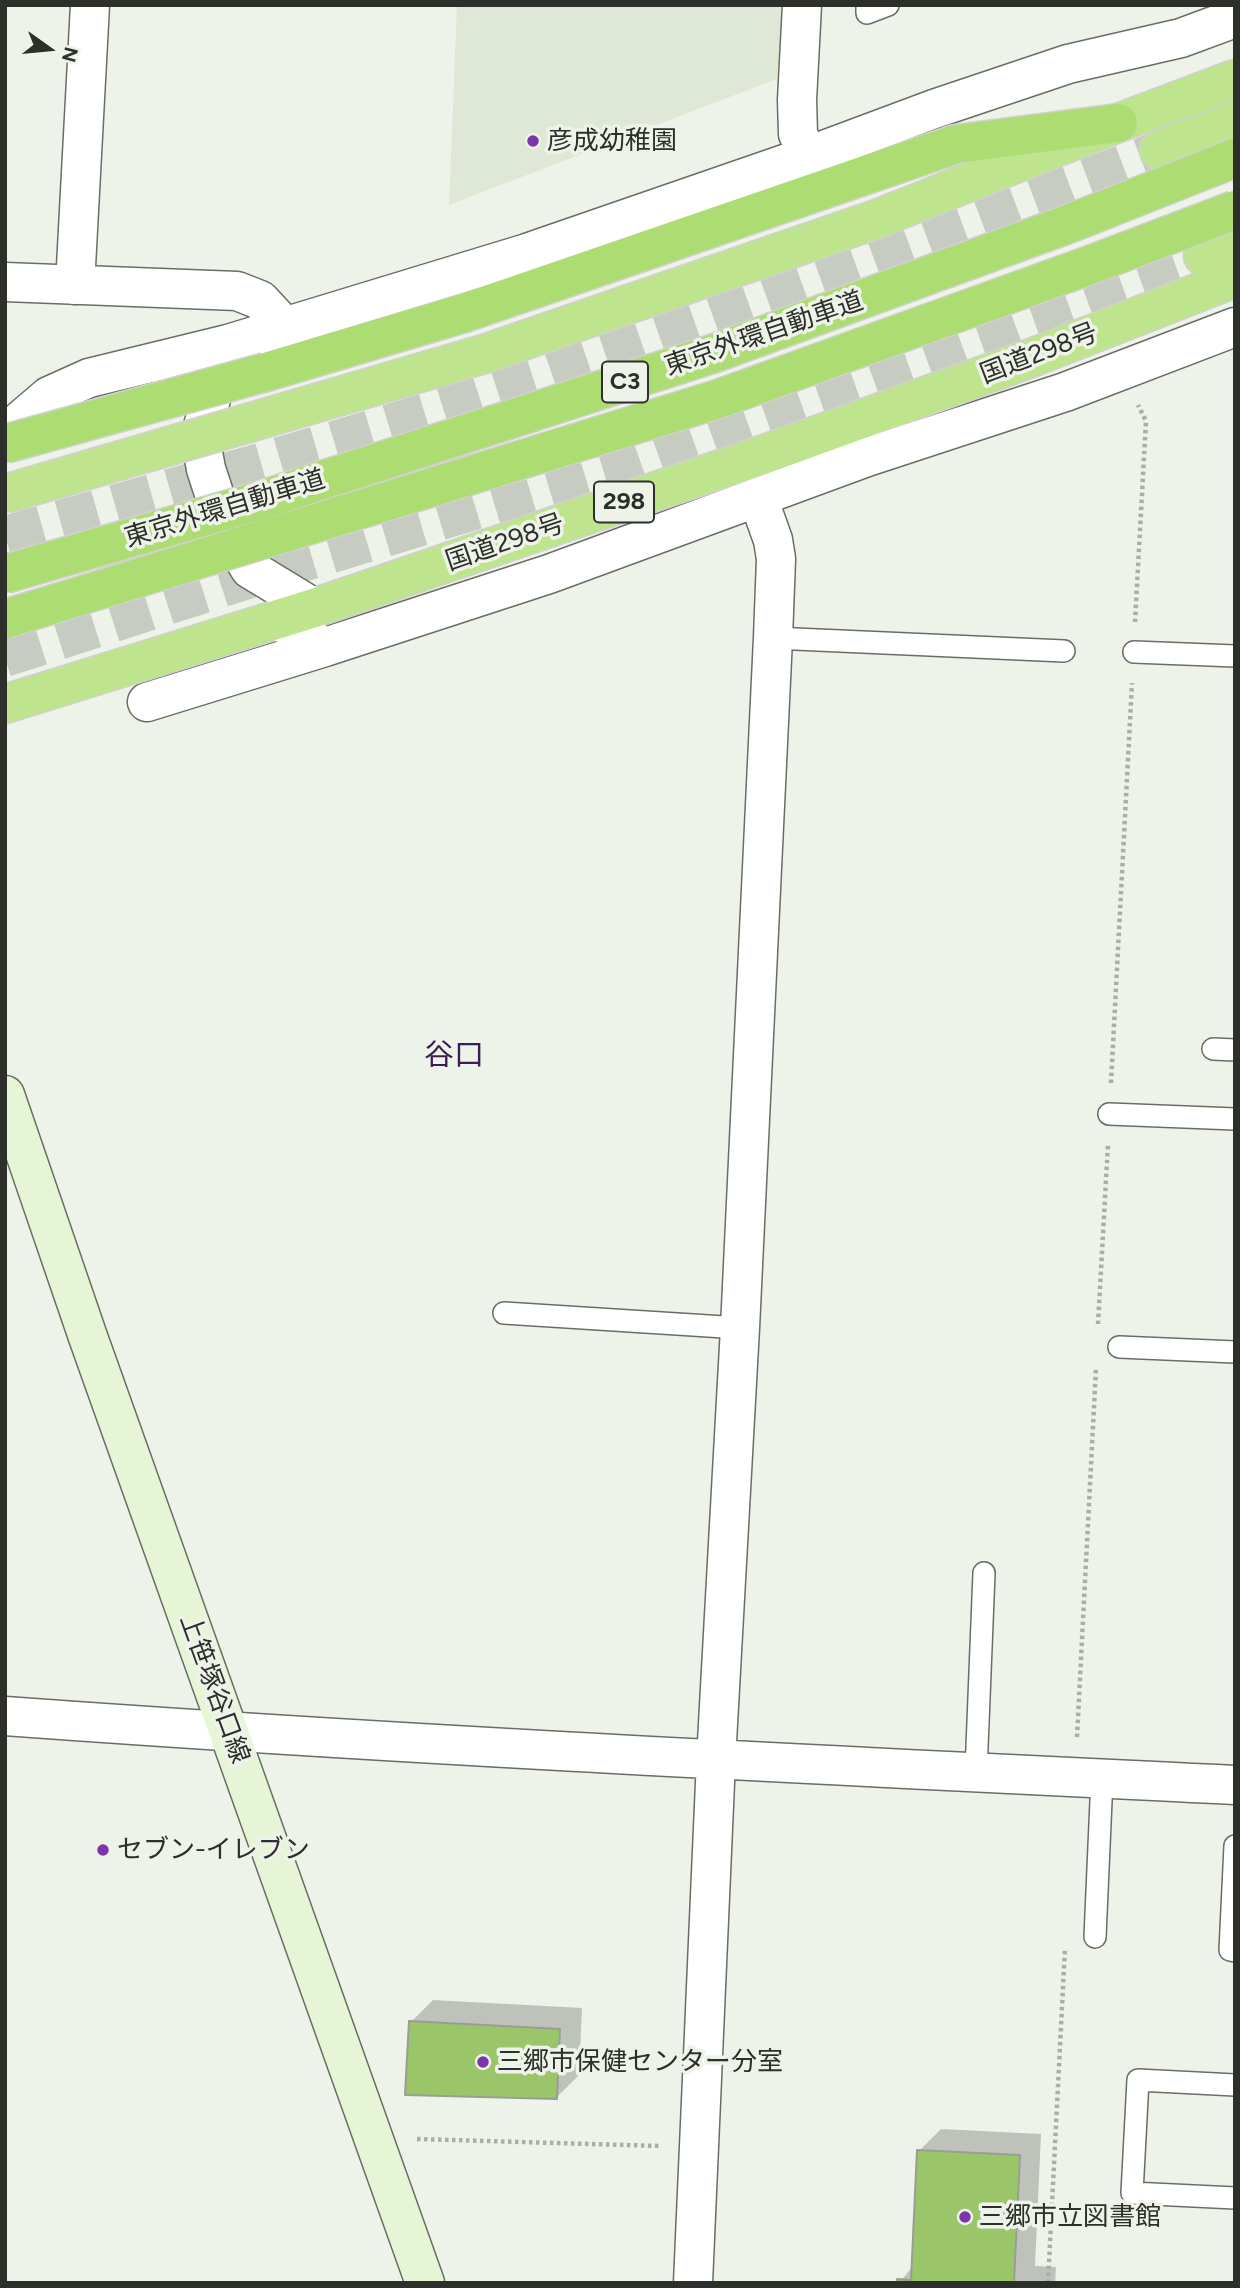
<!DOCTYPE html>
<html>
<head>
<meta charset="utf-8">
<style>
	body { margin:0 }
	#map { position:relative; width:1240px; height:2288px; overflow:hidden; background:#eef3e9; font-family:Figtree,sans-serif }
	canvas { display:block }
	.frame { position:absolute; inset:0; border:7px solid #2d2f2b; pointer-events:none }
	.north { position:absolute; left:14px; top:14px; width:70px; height:70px; -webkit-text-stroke:5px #eef3e9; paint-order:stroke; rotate:105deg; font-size:19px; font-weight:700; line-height:28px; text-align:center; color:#2d2f2b }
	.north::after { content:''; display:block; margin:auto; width:24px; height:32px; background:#2d2f2b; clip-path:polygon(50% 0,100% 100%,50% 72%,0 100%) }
</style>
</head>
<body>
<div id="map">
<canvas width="1240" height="2288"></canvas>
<div class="frame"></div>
<div class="north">N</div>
</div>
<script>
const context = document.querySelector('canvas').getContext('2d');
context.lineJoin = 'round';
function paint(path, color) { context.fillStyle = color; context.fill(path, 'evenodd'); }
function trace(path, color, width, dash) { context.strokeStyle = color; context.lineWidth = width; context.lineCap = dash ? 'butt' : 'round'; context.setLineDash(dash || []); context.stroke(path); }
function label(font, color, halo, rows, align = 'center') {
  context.font = font + ' Figtree,"Noto Sans JP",sans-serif'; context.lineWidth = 7; context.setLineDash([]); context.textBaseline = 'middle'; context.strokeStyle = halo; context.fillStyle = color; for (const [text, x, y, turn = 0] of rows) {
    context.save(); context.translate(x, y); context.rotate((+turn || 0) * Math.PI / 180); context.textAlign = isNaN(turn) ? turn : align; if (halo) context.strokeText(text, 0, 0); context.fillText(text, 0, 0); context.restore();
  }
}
paint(new Path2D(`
	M457,5H782L779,78L449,205Z`), '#dfe8d7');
paint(new Path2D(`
	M433,2000L582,2008L579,2075L557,2097L411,2022Z
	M941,2129L1041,2134L1035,2266L1056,2267L1055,2283H899L914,2265L919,2151Z`), '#0003');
const building = new Path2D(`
	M409,2021L560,2029L557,2099L405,2095Z
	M917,2150L1020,2155L1014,2283H897V2279L911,2280Z`);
paint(building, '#9bc569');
trace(building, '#999e95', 2);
trace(new Path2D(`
	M5,535C187,483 370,432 550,372C754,302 957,227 1159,150
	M5,658L282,569L610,470L1203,256`), '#c7ccc3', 38, [38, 19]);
const service = new Path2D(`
	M867,5V13L888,5
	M773,638L1064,651
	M1134,652L1235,656
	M1213,1049L1235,1050
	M1109,1114L1235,1119
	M504,1313L740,1328
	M1119,1347L1235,1352
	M976,1772L984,1573
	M1235,1846L1230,1950L1235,1951
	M1095,1937L1102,1778
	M1235,2085L1138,2080L1132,2193L1235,2198`);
const minor = new Path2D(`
	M802,5L797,100L798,134L808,156
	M75,285L90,5
	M223,359L200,436L206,469L226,530L250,569L314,608
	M5,438L22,419L49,396L89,378L228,344L527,253L808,156L934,109L1068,64L1181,38L1235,18
	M277,620L325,647L549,574L867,457L1065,392L1235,327
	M147,702L325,647
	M5,1716C415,1746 825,1765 1235,1785
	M693,2283L716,1760L740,1328L773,638L776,559L773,540L758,498`);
const tertiary = new Path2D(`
	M5,282L237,291L260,300L285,327`);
const secondary = new Path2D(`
	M5,1095L88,1337L425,2283`);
const trunk = new Path2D(`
	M1159,150L1235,121
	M1203,256L1235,244
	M272,416L484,354L874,220L1118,123L1235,79
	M5,704L314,608L762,455L1031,358L1235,278`);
const motorway = new Path2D(`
	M266,372L464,313L956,144L1118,123`);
trace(service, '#696e65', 24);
trace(minor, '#696e65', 41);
trace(tertiary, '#696e65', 41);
trace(secondary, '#696e65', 41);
trace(trunk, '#d1d1d0', 41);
trace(motorway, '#d1d1d0', 41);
trace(new Path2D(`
	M1135,622L1146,421L1138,405
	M1111,1083L1132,683
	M1098,1324L1108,1144
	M1077,1737L1096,1368
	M417,2139L660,2146
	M1048,2283L1065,1948`), '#aaaea6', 4.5, [3.5, 3.5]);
trace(service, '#fff', 21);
trace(minor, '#fff', 38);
trace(tertiary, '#fff', 38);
trace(secondary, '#e6f5d5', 38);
trace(trunk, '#bee48e', 38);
trace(motorway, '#addd72', 38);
const trunkBridge = new Path2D(`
	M5,494L272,416`);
const motorwayBridge = new Path2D(`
	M5,444L266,372
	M5,574L258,501L715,353L1071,223L1235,158
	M5,619L718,399L1090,265L1235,210`);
trace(trunkBridge, '#d1d1d0', 41, []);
trace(motorwayBridge, '#d1d1d0', 41, []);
trace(trunkBridge, '#bee48e', 38);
trace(motorwayBridge, '#addd72', 38);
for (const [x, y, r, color] of [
	[533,141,7,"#7c36a9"],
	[103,1850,7,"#7c36a9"],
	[483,2062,7,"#7c36a9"],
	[965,2217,7,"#7c36a9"]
]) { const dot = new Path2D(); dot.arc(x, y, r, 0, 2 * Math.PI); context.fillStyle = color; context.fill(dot); trace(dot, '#eef3e9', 2.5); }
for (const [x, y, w] of [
	[625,382,46],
	[624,502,60]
]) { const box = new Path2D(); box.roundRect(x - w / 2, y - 20.5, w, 41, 5); context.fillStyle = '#eef3e9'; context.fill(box); trace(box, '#2d2f2b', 2); }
label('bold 24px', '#2d2f2b', null, [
	["C3",625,382],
	["298",624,502]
]);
label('26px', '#2d2f2b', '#eef3e9', [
	["彦成幼稚園",547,141],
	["セブン-イレブン",117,1850],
	["三郷市保健センター分室",497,2062],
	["三郷市立図書館",979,2217]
], 'left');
label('26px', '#2d2f2b', '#eef3e9', [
	["東京外環自動車道",764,334,-19],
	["国道298号",1039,354,-21],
	["東京外環自動車道",225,509,-17],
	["国道298号",505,543,-19],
	["上笹塚谷口線",214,1689,70]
]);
label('30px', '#3d1c54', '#eef3e9', [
	["谷口",454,1056]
]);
</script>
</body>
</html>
